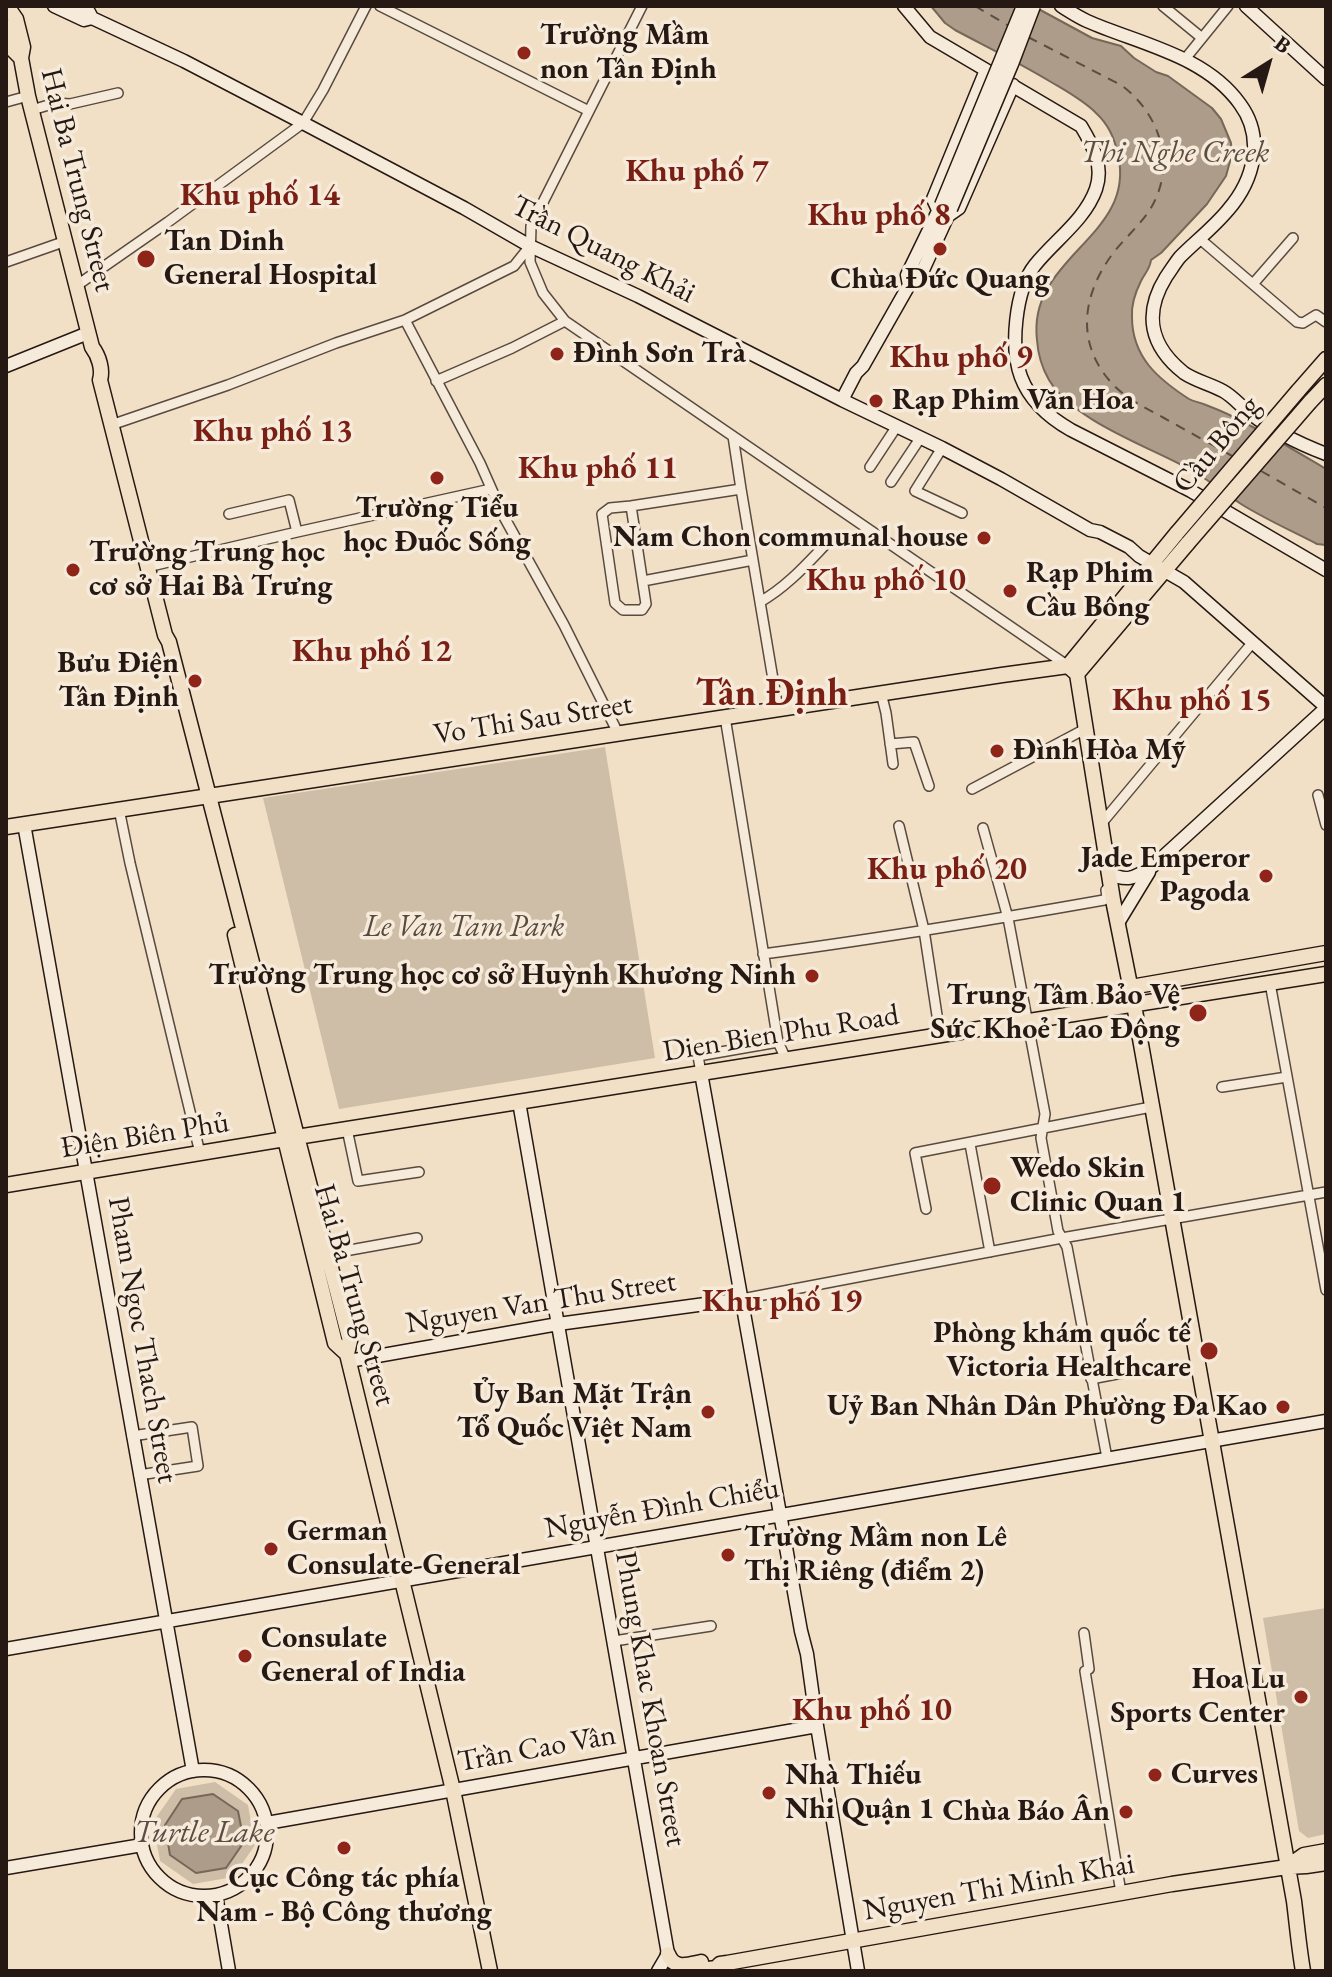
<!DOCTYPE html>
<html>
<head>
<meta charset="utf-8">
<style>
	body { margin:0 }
	#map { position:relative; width:1332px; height:1977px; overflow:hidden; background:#f1e0c6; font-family:"EB Garamond",serif }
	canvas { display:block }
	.frame { position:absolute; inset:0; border:8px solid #261812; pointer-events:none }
	.north { position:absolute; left:1228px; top:24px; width:80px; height:80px; -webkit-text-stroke:6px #f6ebda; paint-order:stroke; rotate:37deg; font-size:22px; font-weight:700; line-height:32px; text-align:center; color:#261812 }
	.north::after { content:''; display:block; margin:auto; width:28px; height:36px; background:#261812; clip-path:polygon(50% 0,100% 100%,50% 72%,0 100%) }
</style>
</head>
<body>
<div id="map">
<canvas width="1332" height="1977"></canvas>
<div class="frame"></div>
<div class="north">B</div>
</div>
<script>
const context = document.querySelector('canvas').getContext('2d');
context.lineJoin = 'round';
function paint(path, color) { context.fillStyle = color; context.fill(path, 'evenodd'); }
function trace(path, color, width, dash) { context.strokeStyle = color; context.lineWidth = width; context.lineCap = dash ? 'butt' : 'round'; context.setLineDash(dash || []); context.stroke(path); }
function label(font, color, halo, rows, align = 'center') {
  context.font = font + ' "EB Garamond",serif'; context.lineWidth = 7; context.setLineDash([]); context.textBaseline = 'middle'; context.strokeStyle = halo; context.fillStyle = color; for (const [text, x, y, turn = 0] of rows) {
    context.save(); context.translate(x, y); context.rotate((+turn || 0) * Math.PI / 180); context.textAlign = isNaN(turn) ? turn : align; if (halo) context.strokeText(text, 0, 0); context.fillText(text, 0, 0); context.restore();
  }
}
paint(new Path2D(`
	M605,747L655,1058L339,1109L263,798Z
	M1326,1608V1834L1308,1838L1299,1831L1263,1618Z
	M215,1782L248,1805L255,1845L233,1877L193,1884L160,1861L153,1822L176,1789Z`), '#cebea7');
const water = new Path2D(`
	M931,6H1033L1092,38L1121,46L1134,58L1156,72L1168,76L1212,108L1221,119L1231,143L1232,154L1226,176L1207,204L1161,253L1151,260C1150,269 1145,273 1141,281C1135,293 1131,304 1132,317C1132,357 1158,379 1189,399C1194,402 1200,402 1206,405C1219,410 1233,416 1245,423C1273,437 1299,453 1326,469V545L1317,544C1292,531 1265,519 1241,504C1224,493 1209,480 1191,470C1148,446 1075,422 1049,380C1042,368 1038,354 1037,340C1027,256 1137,237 1118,155C1115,139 1108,124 1096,113C1083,100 1066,91 1051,82C1020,63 987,47 955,30L945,23Z
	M213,1794L238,1811L244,1842L226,1868L196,1873L170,1855L165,1825L182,1799Z`);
paint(water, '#ac9c89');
trace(water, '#766759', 2);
trace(new Path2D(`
	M975,6L1009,26
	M1028,37L1121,85C1162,115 1178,170 1147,214C1136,229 1122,241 1111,256C1083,295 1076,341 1109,380C1124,398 1144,407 1164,418C1187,431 1211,444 1234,457
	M1261,471L1326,508`), '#5c4d42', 2, [10, 8]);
const street = new Path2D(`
	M380,6L589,111
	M642,6L531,226L530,262L543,293L565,321L1068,666
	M1163,6L1202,38
	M1185,59L1228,6
	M6,102L28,96
	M32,110L55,103L70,104L118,93
	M1200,239L1297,322L1303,323L1316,315L1326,322
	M6,262L63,242
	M1253,284L1293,238
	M76,286L168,222L303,123L323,90L366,6
	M405,320L480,463L503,515L564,625L618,733
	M436,381L512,348L565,321
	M111,425L228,385L336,343L405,320L514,266L530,246
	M733,436L741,489L778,709
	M942,448L915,491L962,513
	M870,467L897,426
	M891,482L921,437
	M631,506L646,604L642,610H623L615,603L602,514L610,508L631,506L741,489
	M229,514L289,500L297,532
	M147,567L297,532L491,489
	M643,581L753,560
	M760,602C786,587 804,567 824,546
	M881,693L886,713L893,764
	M725,717L778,1042L785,1057L789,1059
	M890,744L914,742L929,786
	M972,789L1087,728
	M1318,795L1326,825
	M119,809L130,863L200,1153
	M1101,824L1253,642
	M899,826L924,930L940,1035
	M983,828L1008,918L1045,1114L1041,1138L1058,1231L1067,1247L1107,1458
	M763,954C877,939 991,920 1104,900L1107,897L1106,890
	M1270,983L1326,1290
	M701,1073L698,1056L778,1042
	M1222,1087L1287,1077
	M347,1129L358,1181L419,1172
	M970,1144L990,1252
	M926,1209L915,1153L1151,1107
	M328,1254L417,1238
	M742,1299L1062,1238L1326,1192
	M1091,1379L1132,1371
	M132,1436L192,1427L198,1466L139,1475
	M1084,1633L1089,1669L1085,1671L1121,1893
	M614,1641L711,1626`);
const secondary = new Path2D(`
	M54,6L84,20L92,18
	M78,6L89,12L92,18L184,61L303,123L464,208L530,246L638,296L842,400L942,448L1001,479L1090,530L1100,532L1129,547L1139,556L1184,582L1326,707
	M904,6L930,37L1081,126C1093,146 1104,166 1096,189C1085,220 1055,240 1035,265C1015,290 1010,348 1021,377C1030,401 1050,418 1071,430L1191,491L1326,570
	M1061,6C1069,11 1078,17 1087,21C1139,44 1205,55 1240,104C1265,138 1254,180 1228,210C1214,227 1196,241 1180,257C1175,263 1171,270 1166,277C1143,314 1150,346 1184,373C1196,381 1210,384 1223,391C1234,397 1241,407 1251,414C1273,431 1300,444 1326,454
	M1246,6L1326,79
	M939,212L933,199L986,70
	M949,215L959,208L1013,85
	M909,285L907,275L941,205
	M6,366L88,333
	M842,400L856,373L863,366L909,285L918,281L951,209
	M24,824L193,1771
	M1108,873C1129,883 1135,877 1153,866L1326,708
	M1118,923L1149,872
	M701,1073L801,1631L807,1654L817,1726L858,1971
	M519,1102L668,1954L658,1971
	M349,1361L558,1324L742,1299
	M6,1649L1326,1421
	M141 1833a63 63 0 1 1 126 0a63 63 0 1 1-126 0Z
	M267,1823L817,1726
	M6,1868L142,1845
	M216,1895L229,1971`);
const primary = new Path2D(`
	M7,6L16,19L23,47L21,58L28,96L92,347C99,356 103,370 100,380L165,635L169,642L350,1341L347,1354L453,1790L490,1971
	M6,27L13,50L21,58
	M1298,391L1326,359
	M1310,402L1326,385
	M1068,666L1077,674L1113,900L1134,1005L1294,1901C1297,1925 1299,1948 1303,1971
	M1068,666L1177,533
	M1077,674L1188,543
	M6,827L1002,675L1068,666
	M235,935L335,1343L347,1354
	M1131,987L1326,953
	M6,1185L297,1137L1326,974
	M1287,1867L1304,1855L1326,1851
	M668,1954C674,1970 687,1965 701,1962
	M693,1971L716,1968L720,1964L727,1963L1172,1884L1287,1867L1306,1866L1326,1863`);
trace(street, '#594a3f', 12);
trace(secondary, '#261812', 15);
trace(primary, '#261812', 17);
trace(street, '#f6ebda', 9);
trace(secondary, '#f6ebda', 12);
trace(primary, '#f1e0c6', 14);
const secondaryBridge = new Path2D(`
	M941,205L1023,6
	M951,209L1012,64L1034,6`);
const primaryBridge = new Path2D(`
	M1177,533L1298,391
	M1188,543L1310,402`);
trace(secondaryBridge, '#261812', 15, []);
trace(primaryBridge, '#261812', 17, []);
trace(secondaryBridge, '#f6ebda', 12);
trace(primaryBridge, '#f1e0c6', 14);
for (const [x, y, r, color] of [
	[524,53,8,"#8f2418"],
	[940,249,8,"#8f2418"],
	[146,259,10,"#8f2418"],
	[557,354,8,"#8f2418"],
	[876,401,8,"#8f2418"],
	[437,478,8,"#8f2418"],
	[984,538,8,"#8f2418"],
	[73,570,8,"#8f2418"],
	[1010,591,8,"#8f2418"],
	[195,681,8,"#8f2418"],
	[997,751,8,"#8f2418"],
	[1266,876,8,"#8f2418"],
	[812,976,8,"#8f2418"],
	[1198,1013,10,"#8f2418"],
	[992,1186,10,"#8f2418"],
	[1209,1351,10,"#8f2418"],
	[1283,1407,8,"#8f2418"],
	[708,1412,8,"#8f2418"],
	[271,1549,8,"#8f2418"],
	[728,1555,8,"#8f2418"],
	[245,1656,8,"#8f2418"],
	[1301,1697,8,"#8f2418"],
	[1155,1775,8,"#8f2418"],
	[769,1793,8,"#8f2418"],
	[1126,1812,8,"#8f2418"],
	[344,1848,8,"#8f2418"]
]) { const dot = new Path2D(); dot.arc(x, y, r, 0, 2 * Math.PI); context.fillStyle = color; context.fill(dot); trace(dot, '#f6ebda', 3); }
label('bold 30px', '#261812', '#f6ebda', [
	["Trường Mầm",540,36],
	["non Tân Định",540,70],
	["Tan Dinh",164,242],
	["General Hospital",164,276],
	["Chùa Đức Quang",940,280,"center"],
	["Đình Sơn Trà",573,354],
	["Rạp Phim Văn Hoa",892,401],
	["Trường Tiểu",437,509,"center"],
	["học Đuốc Sống",437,543,"center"],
	["Nam Chon communal house",968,538,"right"],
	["Trường Trung học",89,553],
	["cơ sở Hai Bà Trưng",89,587],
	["Rạp Phim",1026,574],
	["Cầu Bông",1026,608],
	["Bưu Điện",179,664,"right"],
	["Tân Định",179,698,"right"],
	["Đình Hòa Mỹ",1013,751],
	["Jade Emperor",1250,859,"right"],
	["Pagoda",1250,893,"right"],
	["Trường Trung học cơ sở Huỳnh Khương Ninh",796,976,"right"],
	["Trung Tâm Bảo Vệ",1180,996,"right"],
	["Sức Khoẻ Lao Động",1180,1030,"right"],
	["Wedo Skin",1010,1169],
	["Clinic Quan 1",1010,1203],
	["Phòng khám quốc tế",1191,1334,"right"],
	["Victoria Healthcare",1191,1368,"right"],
	["Ủy Ban Mặt Trận",692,1395,"right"],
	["Tổ Quốc Việt Nam",692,1429,"right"],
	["Uỷ Ban Nhân Dân Phường Đa Kao",1267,1407,"right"],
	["German",287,1532],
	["Consulate-General",287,1566],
	["Trường Mầm non Lê",744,1538],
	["Thị Riêng (điểm 2)",744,1572],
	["Consulate",261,1639],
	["General of India",261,1673],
	["Hoa Lu",1285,1680,"right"],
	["Sports Center",1285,1714,"right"],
	["Curves",1171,1775],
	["Nhà Thiếu",785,1776],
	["Nhi Quận 1",785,1810],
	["Chùa Báo Ân",1110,1812,"right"],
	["Cục Công tác phía",344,1879,"center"],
	["Nam - Bộ Công thương",344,1913,"center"]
], 'left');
label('30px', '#261812', '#f6ebda', [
	["Hai Ba Trung Street",77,180,76],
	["Trần Quang Khải",603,250,27],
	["Cầu Bông",1217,445,-50],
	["Vo Thi Sau Street",533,720,-9],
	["Dien Bien Phu Road",781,1034,-9],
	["Điện Biên Phủ",145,1136,-9],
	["Hai Ba Trung Street",354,1295,74],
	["Nguyen Van Thu Street",541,1303,-9],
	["Pham Ngoc Thach Street",142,1340,80],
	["Nguyễn Đình Chiểu",662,1509,-10],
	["Phung Khac Khoan Street",650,1699,80],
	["Trần Cao Vân",537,1749,-10],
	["Nguyen Thi Minh Khai",999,1888,-10]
]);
label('italic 30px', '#584a3f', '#f6ebda', [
	["Le Van Tam Park",464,928]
]);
label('italic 32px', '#5c4d42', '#f6ebda', [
	["Thi Nghe Creek",1175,153],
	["Turtle Lake",204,1833]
]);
label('bold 32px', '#7a1f14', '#f6ebda', [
	["Khu phố 7",697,172],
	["Khu phố 14",260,196],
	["Khu phố 8",879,216],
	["Khu phố 9",961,358],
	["Khu phố 13",273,432],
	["Khu phố 11",598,469],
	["Khu phố 10",886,581],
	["Khu phố 12",372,652],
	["Khu phố 15",1192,701],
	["Khu phố 20",947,870],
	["Khu phố 19",782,1302],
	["Khu phố 10",872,1711]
]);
label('bold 38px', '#7a1f14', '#f6ebda', [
	["Tân Định",772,695]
]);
</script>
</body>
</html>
